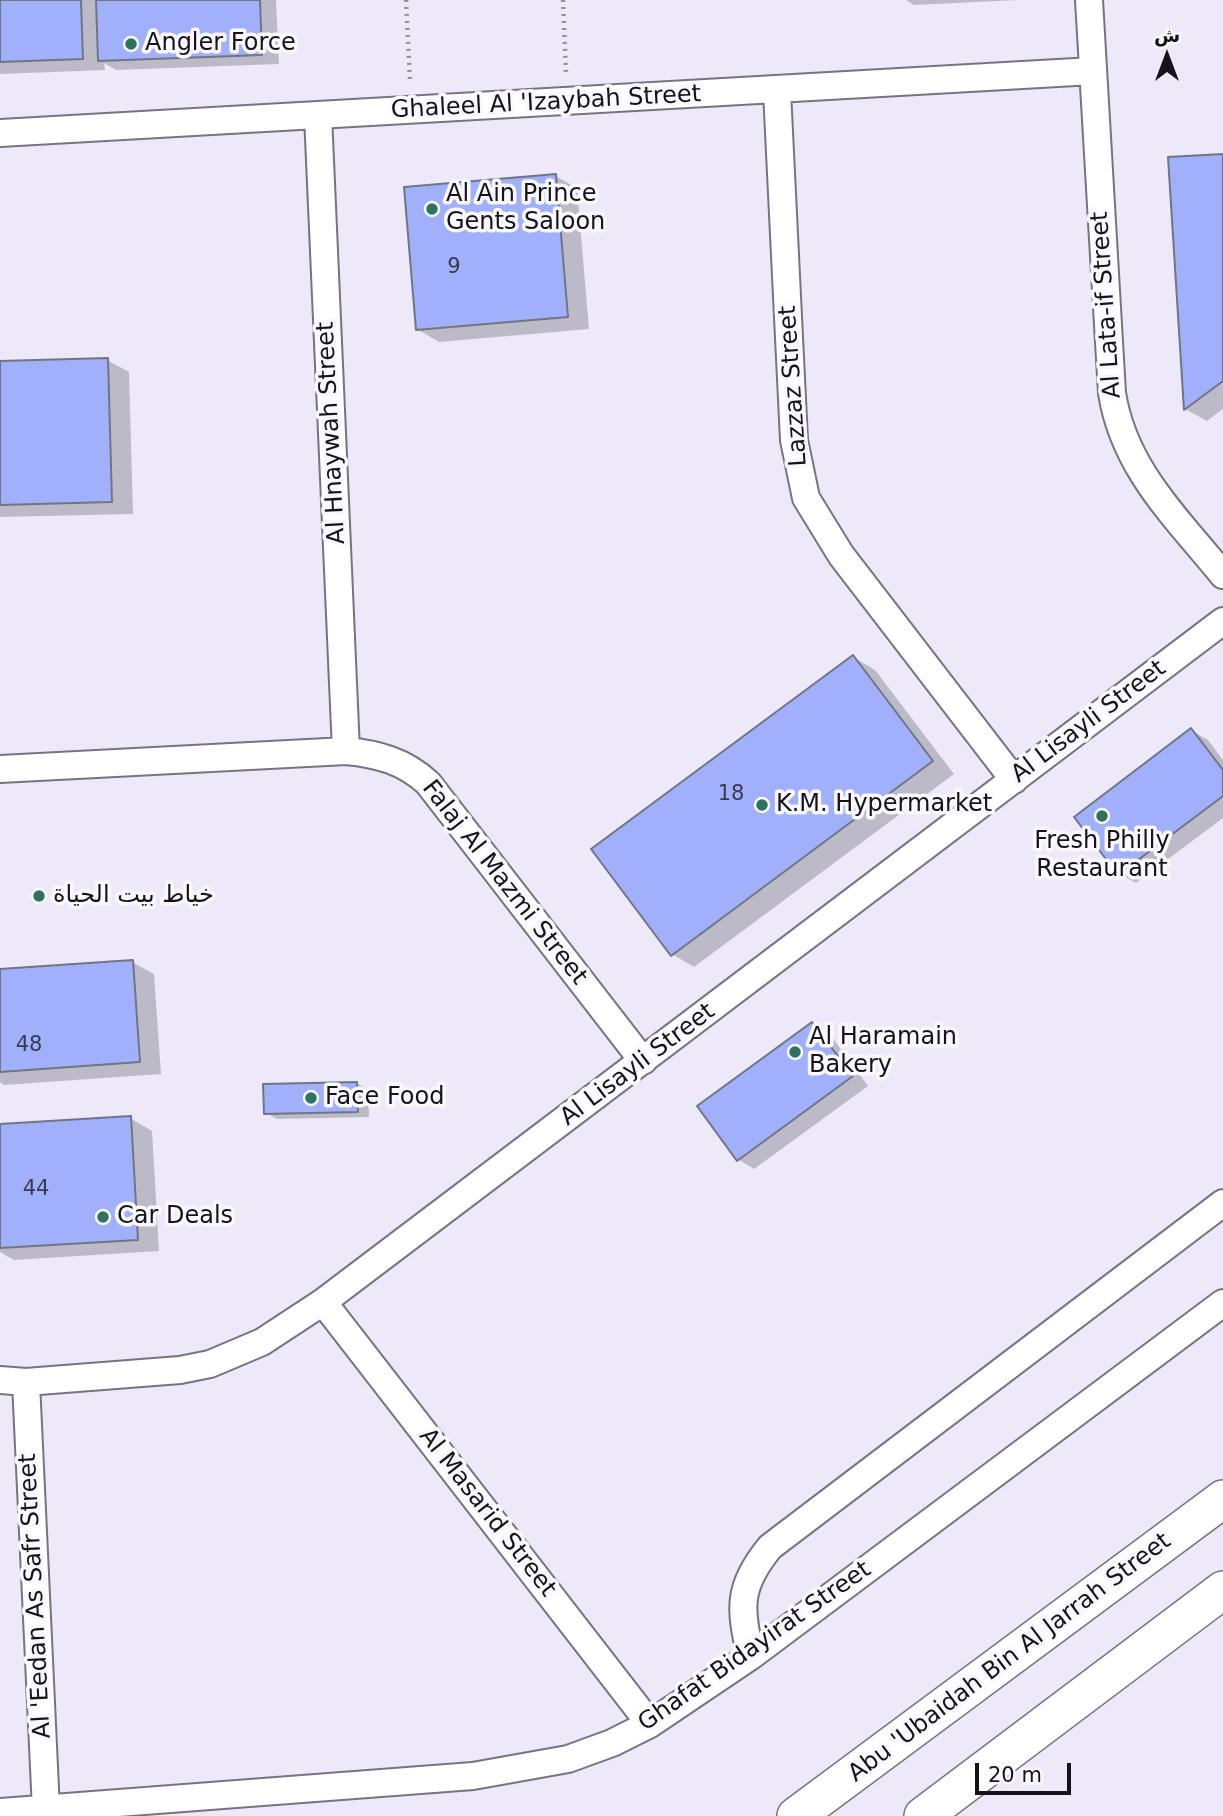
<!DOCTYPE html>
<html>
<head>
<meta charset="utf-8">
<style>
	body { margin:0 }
	#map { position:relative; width:1223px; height:1816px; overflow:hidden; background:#ede9f9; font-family:"DejaVu Sans",Cairo,sans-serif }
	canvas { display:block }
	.north { position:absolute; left:1132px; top:21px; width:70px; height:70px; -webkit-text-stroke:5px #faf8ff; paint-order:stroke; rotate:0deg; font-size:19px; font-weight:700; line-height:28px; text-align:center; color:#151319 }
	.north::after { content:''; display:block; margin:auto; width:24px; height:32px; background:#151319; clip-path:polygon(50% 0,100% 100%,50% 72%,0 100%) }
	.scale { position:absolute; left:975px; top:1763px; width:96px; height:32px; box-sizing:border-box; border:4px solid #151319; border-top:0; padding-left:9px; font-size:21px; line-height:24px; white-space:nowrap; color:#151319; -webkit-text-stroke:5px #faf8ff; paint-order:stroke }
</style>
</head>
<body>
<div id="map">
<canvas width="1223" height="1816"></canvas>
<div class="north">ش</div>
<div class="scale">20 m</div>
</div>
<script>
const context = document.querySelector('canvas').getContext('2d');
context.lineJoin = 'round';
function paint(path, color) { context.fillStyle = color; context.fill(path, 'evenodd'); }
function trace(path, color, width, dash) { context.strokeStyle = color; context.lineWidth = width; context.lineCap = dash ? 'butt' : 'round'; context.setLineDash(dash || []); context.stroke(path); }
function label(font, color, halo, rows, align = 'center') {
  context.font = font + ' "DejaVu Sans",Cairo,sans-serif'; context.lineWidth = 7; context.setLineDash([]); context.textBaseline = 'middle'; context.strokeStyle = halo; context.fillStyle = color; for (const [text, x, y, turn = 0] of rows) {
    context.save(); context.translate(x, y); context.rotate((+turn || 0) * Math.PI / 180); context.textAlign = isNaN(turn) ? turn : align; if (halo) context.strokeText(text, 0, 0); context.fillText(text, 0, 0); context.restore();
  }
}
paint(new Path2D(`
	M0,0H276L279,64L116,70L104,63L105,70L0,74Z
	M906,0H1018L914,5Z
	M1223,156V409L1207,421L1185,409Z
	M555,176L577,188L589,329L439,342L417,329Z
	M107,360L129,372L133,514L0,517V362Z
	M853,657L875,670L954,774L694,967L672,954Z
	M1192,731L1208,740L1223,760V818L1136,883L1120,874Z
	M132,962L154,974L161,1074L4,1085L0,1082V971Z
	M813,1024L829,1033L868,1086L754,1169L738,1159Z
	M357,1083L368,1090L369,1117L277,1119L266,1113Z
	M130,1118L152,1131L159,1251L14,1260L0,1252V1126Z`), '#0003');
const building = new Path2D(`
	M0,0H81L83,59L0,62Z
	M96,0H260L262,55L98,61Z
	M1223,154V381L1184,410L1168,157Z
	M556,174L568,317L416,330L404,187Z
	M108,358L112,502L0,505V361Z
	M853,655L933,761L671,956L591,849Z
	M1191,728L1223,770V796L1118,875L1074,817Z
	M133,960L140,1062L0,1072V969Z
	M812,1022L853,1076L737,1161L697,1106Z
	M357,1082L358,1112L264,1114L263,1084Z
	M131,1116L138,1240L0,1248V1124Z`);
paint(building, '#a0b0fb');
trace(building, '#717583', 2);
const street = new Path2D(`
	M1089,0L1112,393C1124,469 1176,517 1223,575
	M777,91L794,440L806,498L841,555L1014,780
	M318,115L346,751
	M0,133L1093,71
	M0,769L346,751C378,754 404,761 428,783L643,1061
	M323,1302L650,1724
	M0,1380L26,1382L180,1370L210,1364L262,1342L323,1302L1223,621
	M26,1382L46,1810
	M751,1656C739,1608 738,1586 770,1547L1223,1203
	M0,1812L473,1776L568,1759L612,1743L650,1724L751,1656L1223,1303`);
const secondary = new Path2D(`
	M796,1816L1223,1499
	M923,1816L1223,1590`);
trace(street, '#787382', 30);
trace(secondary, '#787382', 40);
trace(new Path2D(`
	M406,0L410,81
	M563,0L566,74`), '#94909c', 4.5, [2, 5]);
trace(street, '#fff', 26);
trace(secondary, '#fff', 37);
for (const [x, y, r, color] of [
	[131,44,7,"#307261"],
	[432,209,7,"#307261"],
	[762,805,7,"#307261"],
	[1102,816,7,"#307261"],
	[39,896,7,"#307261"],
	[795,1052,7,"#307261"],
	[311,1098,7,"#307261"],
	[103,1217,7,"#307261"]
]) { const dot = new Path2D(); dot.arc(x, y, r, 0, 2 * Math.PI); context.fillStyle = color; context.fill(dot); trace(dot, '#faf8ff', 2.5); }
label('21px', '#383a52', null, [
	["9",454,268],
	["18",731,795],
	["48",29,1046],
	["44",36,1190]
]);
label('24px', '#151319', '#faf8ff', [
	["Angler Force",145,44],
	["Al Ain Prince",446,195],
	["Gents Saloon",446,223],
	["K.M. Hypermarket",776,805],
	["Fresh Philly",1102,842,"center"],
	["Restaurant",1102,870,"center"],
	["خياط بيت الحياة",53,896],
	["Al Haramain",809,1038],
	["Bakery",809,1066],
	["Face Food",325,1098],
	["Car Deals",117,1217]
], 'left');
label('24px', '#151319', '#faf8ff', [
	["Ghaleel Al 'Izaybah Street",546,103,-3],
	["Al Lata-if Street",1107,305,-94],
	["Lazzaz Street",794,386,-94],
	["Al Hnaywah Street",332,433,-93],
	["Al Lisayli Street",1089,722,-37],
	["Falaj Al Mazmi Street",504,883,52],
	["Al Lisayli Street",638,1065,-37],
	["Al Masarid Street",487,1513,52],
	["Al 'Eedan As Safr Street",36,1596,-93],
	["Ghafat Bidayirat Street",755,1647,-35],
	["Abu 'Ubaidah Bin Al Jarrah Street",1010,1658,-37]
]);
</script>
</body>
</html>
